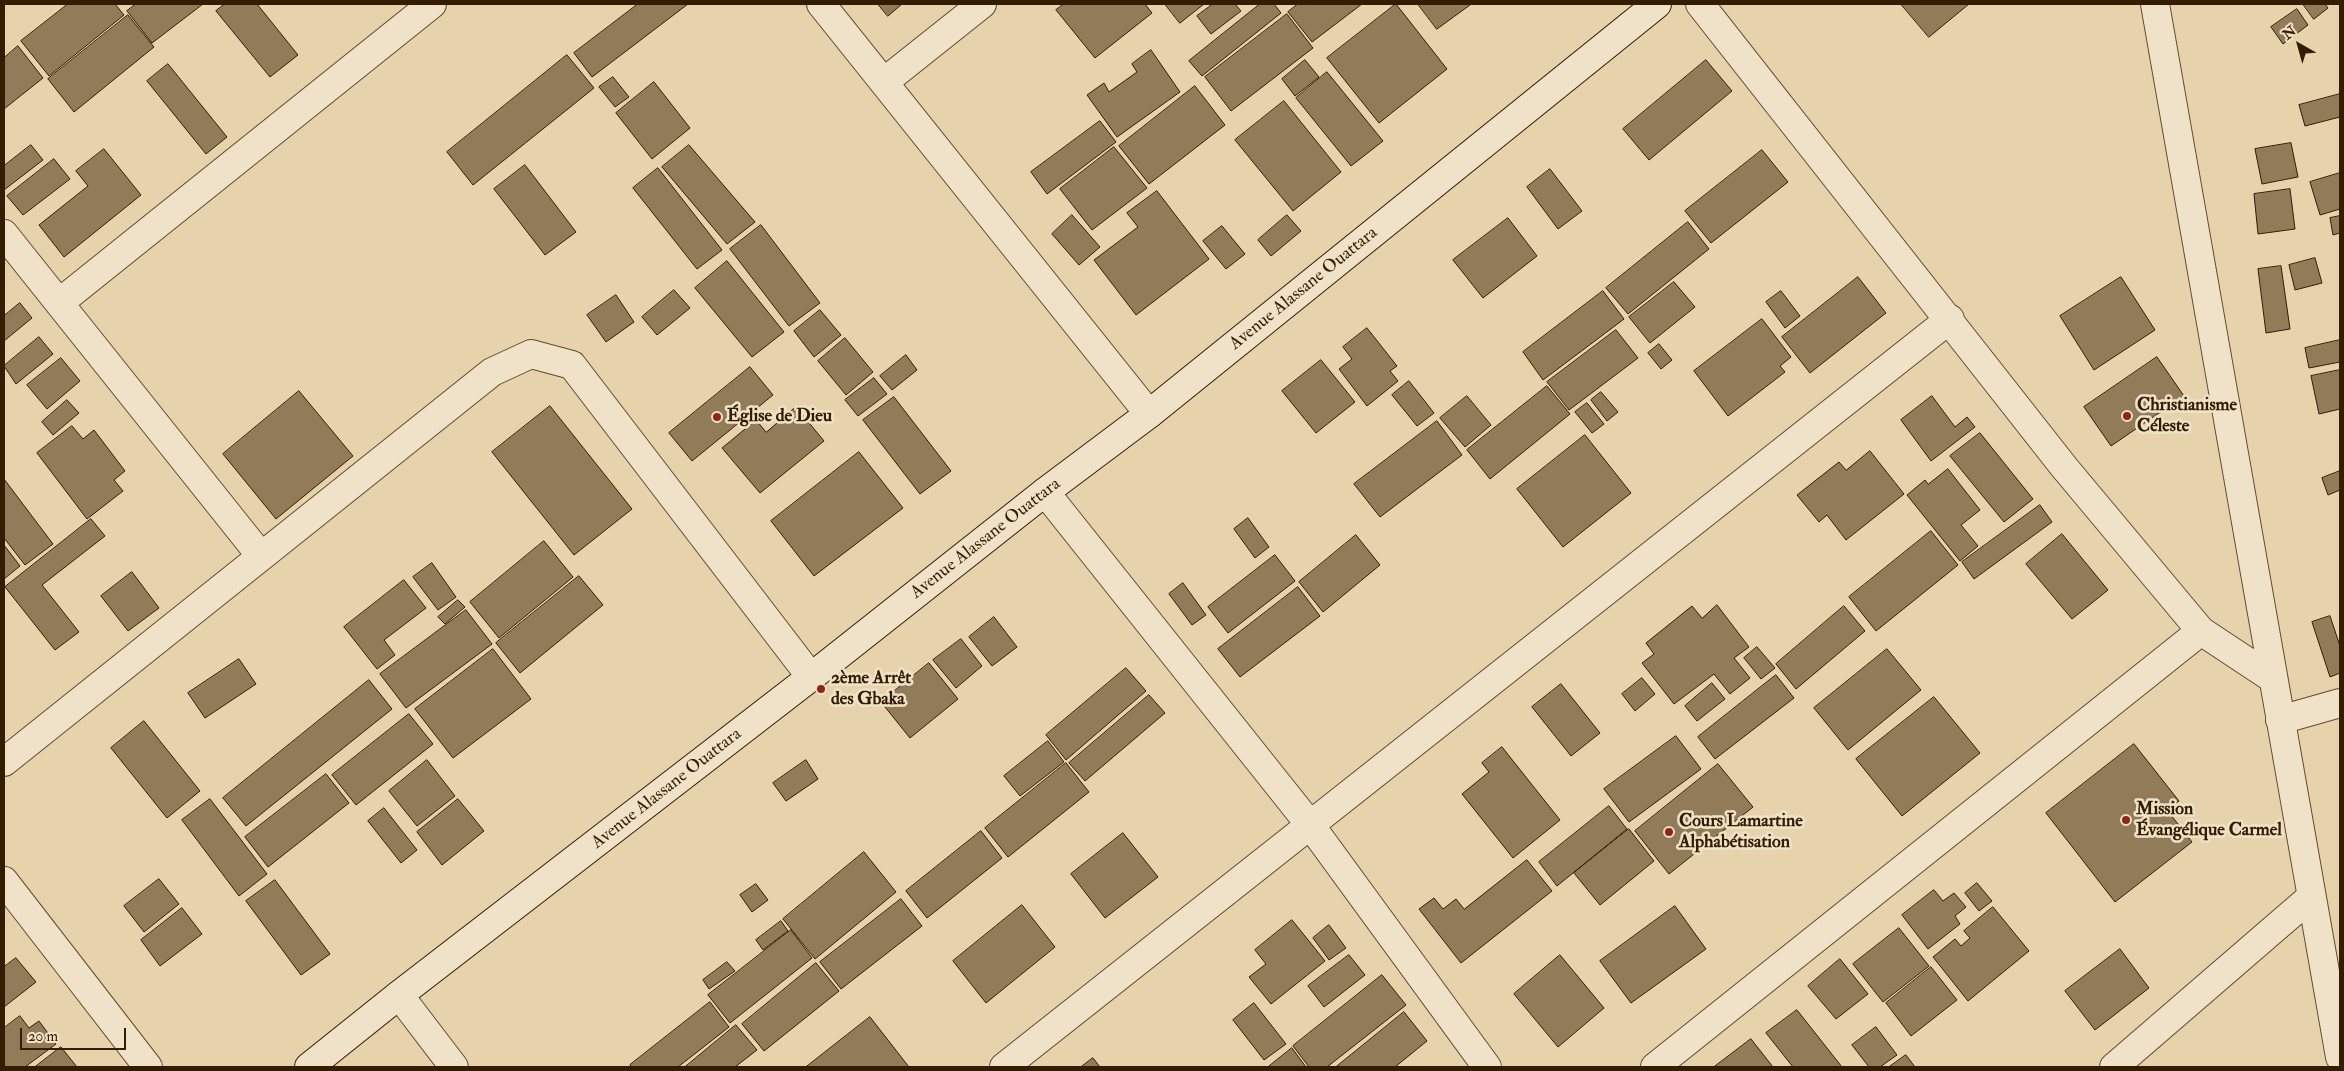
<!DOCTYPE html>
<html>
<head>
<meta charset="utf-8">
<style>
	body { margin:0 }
	#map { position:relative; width:2344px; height:1071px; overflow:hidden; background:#e7d3ab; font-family:"IM FELL Double Pica",serif }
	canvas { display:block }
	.frame { position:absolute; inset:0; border:5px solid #341c01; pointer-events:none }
	.north { position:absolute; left:2274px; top:20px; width:50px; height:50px; -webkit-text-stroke:4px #efe2c8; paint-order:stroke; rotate:322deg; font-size:14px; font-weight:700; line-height:20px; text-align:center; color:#341c01 }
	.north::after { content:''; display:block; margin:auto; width:18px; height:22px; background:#341c01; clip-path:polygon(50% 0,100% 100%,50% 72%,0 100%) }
	.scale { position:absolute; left:20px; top:1028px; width:106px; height:22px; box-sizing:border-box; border:2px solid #341c01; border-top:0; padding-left:6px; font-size:15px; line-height:18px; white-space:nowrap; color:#341c01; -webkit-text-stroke:4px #efe2c8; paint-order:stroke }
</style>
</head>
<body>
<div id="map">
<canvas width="2344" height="1071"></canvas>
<div class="frame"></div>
<div class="north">N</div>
<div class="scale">20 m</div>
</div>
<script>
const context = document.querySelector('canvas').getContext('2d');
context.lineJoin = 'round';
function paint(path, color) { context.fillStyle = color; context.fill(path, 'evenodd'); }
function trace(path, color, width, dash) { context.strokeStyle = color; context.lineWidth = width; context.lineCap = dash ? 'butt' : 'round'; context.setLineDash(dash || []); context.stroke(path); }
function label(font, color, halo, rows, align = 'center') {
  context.font = font + ' "IM FELL Double Pica",serif'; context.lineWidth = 5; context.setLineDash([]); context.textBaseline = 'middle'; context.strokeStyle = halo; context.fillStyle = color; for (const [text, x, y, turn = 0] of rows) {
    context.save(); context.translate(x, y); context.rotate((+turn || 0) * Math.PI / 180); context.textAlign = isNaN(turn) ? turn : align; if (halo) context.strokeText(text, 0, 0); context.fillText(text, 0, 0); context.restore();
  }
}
const building = new Path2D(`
	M68,4H115L124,15L49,76L21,41Z
	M136,4H203L152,43L127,11Z
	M225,4H257L298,55L270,77L216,11Z
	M638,4H688L592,77L574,53Z
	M878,4H902L888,16Z
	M1064,4H1145L1152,13L1095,58L1056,10Z
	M1165,4H1204L1180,23Z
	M1213,4H1235L1241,11L1211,34L1197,16Z
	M1260,4H1274L1281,13L1202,76L1189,61Z
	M1298,4H1362L1312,42L1288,12Z
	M1396,4L1447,69L1379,123L1327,58Z
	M1418,4H1469L1470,5L1437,29Z
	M1901,4H1969L1929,37Z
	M2303,4H2325L2328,8L2314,19Z
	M2297,9L2308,25L2283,44L2271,27Z
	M1287,14L1313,48L1231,111L1205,77Z
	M128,15L154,47L74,112L48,79Z
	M18,46L43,78L4,109V58Z
	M1151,50L1180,92L1117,137L1087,95L1104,83L1109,92L1137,72L1132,64Z
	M567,55L594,88L473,185L447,152Z
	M1305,60L1319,77L1295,96L1282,79Z
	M1706,60L1732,91L1649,160L1623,129Z
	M168,64L227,137L206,154L147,81Z
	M1327,72L1383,141L1351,166L1296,98Z
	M613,77L629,97L615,107L599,87Z
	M654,82L690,128L652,159L616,113Z
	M1195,86L1225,125L1149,184L1119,146Z
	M2340,94V117L2305,126L2299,105Z
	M1284,101L1341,172L1293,211L1235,140Z
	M1100,121L1116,142L1047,194L1031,172Z
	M2291,143L2298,177L2262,184L2255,149Z
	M31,145L43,160L4,190V166Z
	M689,145L755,222L727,244L662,167Z
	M1114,147L1147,188L1092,230L1060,189Z
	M104,149L141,195L64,257L39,225L88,186L76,171Z
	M1762,150L1788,182L1711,243L1685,211Z
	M54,159L70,179L23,215L7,196Z
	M525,165L576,232L545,255L494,189Z
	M658,168L722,250L697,269L633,188Z
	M1550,169L1582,211L1558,229L1527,187Z
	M2340,173V209L2320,215L2310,182Z
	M2290,189L2295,229L2258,234L2254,194Z
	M1157,191L1209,259L1136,315L1094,260L1138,227L1127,213Z
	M1072,215L1100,247L1079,265L1052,234Z
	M1287,215L1301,231L1271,256L1258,240Z
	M2340,216V233L2333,235L2330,218Z
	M1508,218L1537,256L1483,298L1453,260Z
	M1688,222L1709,249L1628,314L1606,288Z
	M761,225L820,303L789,326L730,249Z
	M1222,226L1245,254L1226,269L1203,241Z
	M2315,258L2322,283L2295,290L2289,265Z
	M727,261L784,332L752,357L695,288Z
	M2281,266L2290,329L2266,333L2258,269Z
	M1858,277L1886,313L1810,373L1782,337Z
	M2121,277L2155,330L2094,370L2060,316Z
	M1674,282L1695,307L1650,343L1629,317Z
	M674,290L690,308L657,335L642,317Z
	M1603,291L1624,319L1543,380L1523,352Z
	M1781,291L1800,316L1785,328L1766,302Z
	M616,295L634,322L606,342L587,315Z
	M20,303L32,318L4,341V316Z
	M820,310L841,335L814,357L794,331Z
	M1762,319L1791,357L1780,366L1785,372L1728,416L1694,371Z
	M1367,328L1397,366L1390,371L1398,381L1367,406L1339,369L1352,359L1343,347Z
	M1616,330L1638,358L1569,410L1547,382Z
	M39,337L53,354L16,384L4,366Z
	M845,338L873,372L846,395L818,361Z
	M2340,340V362L2309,368L2305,348Z
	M1659,344L1672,360L1661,369L1648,353Z
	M906,355L917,370L892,390L880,376Z
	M2157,357L2184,396L2111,446L2084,407Z
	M61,358L80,381L47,409L27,385Z
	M1321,360L1355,402L1316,433L1282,391Z
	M750,367L773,395L692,461L669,433Z
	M2340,370V409L2319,414L2311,376Z
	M874,378L887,394L858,416L845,400Z
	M1409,381L1434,413L1417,426L1392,395Z
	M1547,386L1570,414L1490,479L1467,450Z
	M299,391L353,456L276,519L223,454Z
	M1601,392L1618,412L1607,421L1591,400Z
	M1467,396L1491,425L1465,447L1440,418Z
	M1932,396L1955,427L1967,417L1975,427L1931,461L1901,420Z
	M894,397L951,471L920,494L863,420Z
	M67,400L79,413L53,435L42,422Z
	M1587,403L1604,424L1592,433L1575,412Z
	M550,406L632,509L574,555L492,452Z
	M796,407L824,441L760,493L722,448L756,420L766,432Z
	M1437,421L1462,455L1380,517L1354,484Z
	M72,426L83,439L94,430L125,471L114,480L123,491L87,519L37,453Z
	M1980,433L2033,499L2004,522L1950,456Z
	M1585,435L1631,493L1563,547L1517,489Z
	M1870,451L1904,494L1846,540L1827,515L1819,522L1797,495L1839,462L1846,470Z
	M859,452L903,508L814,576L771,521Z
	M1948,469L1980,510L1961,525L1978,546L1960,561L1907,495L1925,480L1928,484Z
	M2340,471V490L2328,495L2322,478Z
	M4,479L53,544L25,565L4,538Z
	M2040,505L2052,522L1974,579L1962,562Z
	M1248,518L1269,547L1255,558L1234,529Z
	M91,519L105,536L42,585L79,632L55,650L5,587Z
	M1931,531L1958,565L1876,631L1849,597Z
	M2062,534L2108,590L2072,619L2026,564Z
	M1356,535L1380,565L1323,612L1299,582Z
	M544,541L573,577L499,638L470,602Z
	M4,545L20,566L4,579Z
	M1275,555L1295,581L1228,633L1208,607Z
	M432,563L456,597L438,610L413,577Z
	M132,572L159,608L128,631L101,596Z
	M579,576L603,605L520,673L496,643Z
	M404,580L426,608L384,640L395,655L377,669L344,627Z
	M1183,583L1206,615L1192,625L1169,594Z
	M1298,587L1320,616L1240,677L1218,649Z
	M458,600L465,607L445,624L438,617Z
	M1717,605L1749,647L1734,658L1750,678L1730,694L1714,674L1674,704L1642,663L1654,654L1646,643L1692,606L1702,618Z
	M1844,606L1865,631L1796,689L1776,664Z
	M466,610L492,644L406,708L380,674Z
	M2330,616L2340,646V673L2330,677L2312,622Z
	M994,617L1017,647L992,666L969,637Z
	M961,639L982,666L956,688L933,660Z
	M1757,647L1775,668L1761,679L1744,658Z
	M493,649L531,699L453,758L415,709Z
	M1887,649L1921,690L1848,750L1814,708Z
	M239,659L256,684L205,718L188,693Z
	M929,663L958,699L910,738L881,702Z
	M1126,668L1146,691L1066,760L1046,735Z
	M1776,675L1794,698L1715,759L1698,737Z
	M1642,678L1655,694L1635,711L1622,694Z
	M369,680L392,709L246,826L223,798Z
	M1712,683L1725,699L1697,721L1685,706Z
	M1561,684L1600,733L1571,756L1532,707Z
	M1149,695L1165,713L1085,781L1069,763Z
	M1934,697L1980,753L1902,816L1856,759Z
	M409,714L433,744L356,805L332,775Z
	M144,721L200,791L167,818L111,748Z
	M1676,736L1701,769L1629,822L1604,789Z
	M1048,741L1064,762L1020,796L1004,776Z
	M2134,744L2179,801L2167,810L2192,842L2115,902L2046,813Z
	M1502,747L1560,820L1513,858L1462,794L1489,772L1482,763Z
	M427,760L455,796L417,826L389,791Z
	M806,760L818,779L786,801L773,783Z
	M1066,763L1089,792L1008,857L985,828Z
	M1718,764L1753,807L1669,874L1635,831Z
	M326,774L349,803L268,867L245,837Z
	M210,799L267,874L239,896L182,820Z
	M458,799L484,831L442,865L417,832Z
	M1609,806L1627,829L1557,886L1539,862Z
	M384,808L417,850L401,863L368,821Z
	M1629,829L1654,861L1600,905L1574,873Z
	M981,831L1002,858L927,918L906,891Z
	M1123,833L1158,877L1105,918L1071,874Z
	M864,852L896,892L815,959L783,919Z
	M1527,860L1552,891L1461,963L1419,909L1434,898L1443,909L1456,899L1464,909Z
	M159,879L179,904L144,932L124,906Z
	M275,880L330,954L301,975L246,901Z
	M1977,883L1992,901L1979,911L1965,893Z
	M756,884L768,900L752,912L740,895Z
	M1934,890L1943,901L1954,893L1966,907L1955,916L1960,924L1928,949L1902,915Z
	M901,899L922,926L841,989L820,962Z
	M1022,905L1055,947L986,1003L953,961Z
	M1675,906L1706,949L1631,1003L1600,961Z
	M1993,907L2029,951L1968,1001L1933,957L1955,939L1961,946L1970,938L1964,931Z
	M182,908L202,934L160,966L141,940Z
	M1292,920L1325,961L1271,1004L1249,977L1266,964L1255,950Z
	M781,921L788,931L763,950L756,940Z
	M1329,925L1346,948L1329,960L1313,938Z
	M1899,928L1929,966L1883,1002L1853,964Z
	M791,930L812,958L730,1023L708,995Z
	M2120,949L2149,988L2095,1030L2065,991Z
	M1349,955L1365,975L1324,1007L1308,986Z
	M1560,955L1604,1008L1558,1047L1514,994Z
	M16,958L36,982L4,1007V967Z
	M1840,959L1868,994L1836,1019L1808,986Z
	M727,962L735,971L709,989L703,980Z
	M816,963L839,991L764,1051L742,1024Z
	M1931,967L1957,1000L1911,1036L1886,1003Z
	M1382,975L1406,1005L1327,1067H1309L1293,1046Z
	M710,1002L729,1027L678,1067H632L630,1065Z
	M1254,1003L1286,1044L1264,1060L1233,1020Z
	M1797,1010L1842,1067H1793L1766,1033Z
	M1404,1012L1427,1041L1395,1067H1336Z
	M20,1016L29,1028L39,1021L56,1044L25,1067H4V1028Z
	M870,1017L909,1067H806Z
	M736,1025L757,1050L735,1067H685Z
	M1876,1027L1897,1055L1880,1067H1869L1852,1045Z
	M1751,1039L1773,1067H1714Z
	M61,1047L77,1067H35Z
	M1292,1048L1306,1067H1268Z
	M1906,1055L1915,1067H1889Z
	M1093,1058L1100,1067H1081Z`);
paint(building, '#917b59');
trace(building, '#341c01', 1);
const street = new Path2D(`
	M821,4L1149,414
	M1700,4L2064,467L2201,631L2272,678
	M2155,4L2340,1057
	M884,82L982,4
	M4,234L261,556
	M59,303L432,4
	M1045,492L1311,826L1487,1067
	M2280,720L2340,703
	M4,762L492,372L531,354L572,365L811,677
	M4,881L148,1067
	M399,995L454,1067
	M1004,1067L1950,319
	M1655,1067L2201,631
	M2114,1067L2311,897`);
const secondary = new Path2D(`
	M309,1067L399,995L811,677L1045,492L1149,414L1657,4`);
trace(street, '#614a2c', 30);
trace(secondary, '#341c01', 30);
trace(street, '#efe2c8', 28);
trace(secondary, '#efe2c8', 28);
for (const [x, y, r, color] of [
	[2127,416,5,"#8f2418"],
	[717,417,5,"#8f2418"],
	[821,689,5,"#8f2418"],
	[2126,820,5,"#8f2418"],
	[1669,832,5,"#8f2418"]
]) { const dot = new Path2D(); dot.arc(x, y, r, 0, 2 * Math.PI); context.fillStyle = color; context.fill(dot); trace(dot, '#efe2c8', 2); }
label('18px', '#341c01', '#efe2c8', [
	["Avenue Alassane Ouattara",1304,289,-39],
	["Avenue Alassane Ouattara",986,539,-38],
	["Avenue Alassane Ouattara",667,789,-38]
]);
label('bold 18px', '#341c01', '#efe2c8', [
	["Christianisme",2137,406],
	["Céleste",2137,427],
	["Église de Dieu",727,417],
	["2ème Arrêt",831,679],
	["des Gbaka",831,700],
	["Mission",2136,810],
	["Évangélique Carmel",2136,831],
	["Cours Lamartine",1679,822],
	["Alphabétisation",1679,843]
], 'left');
</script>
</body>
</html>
